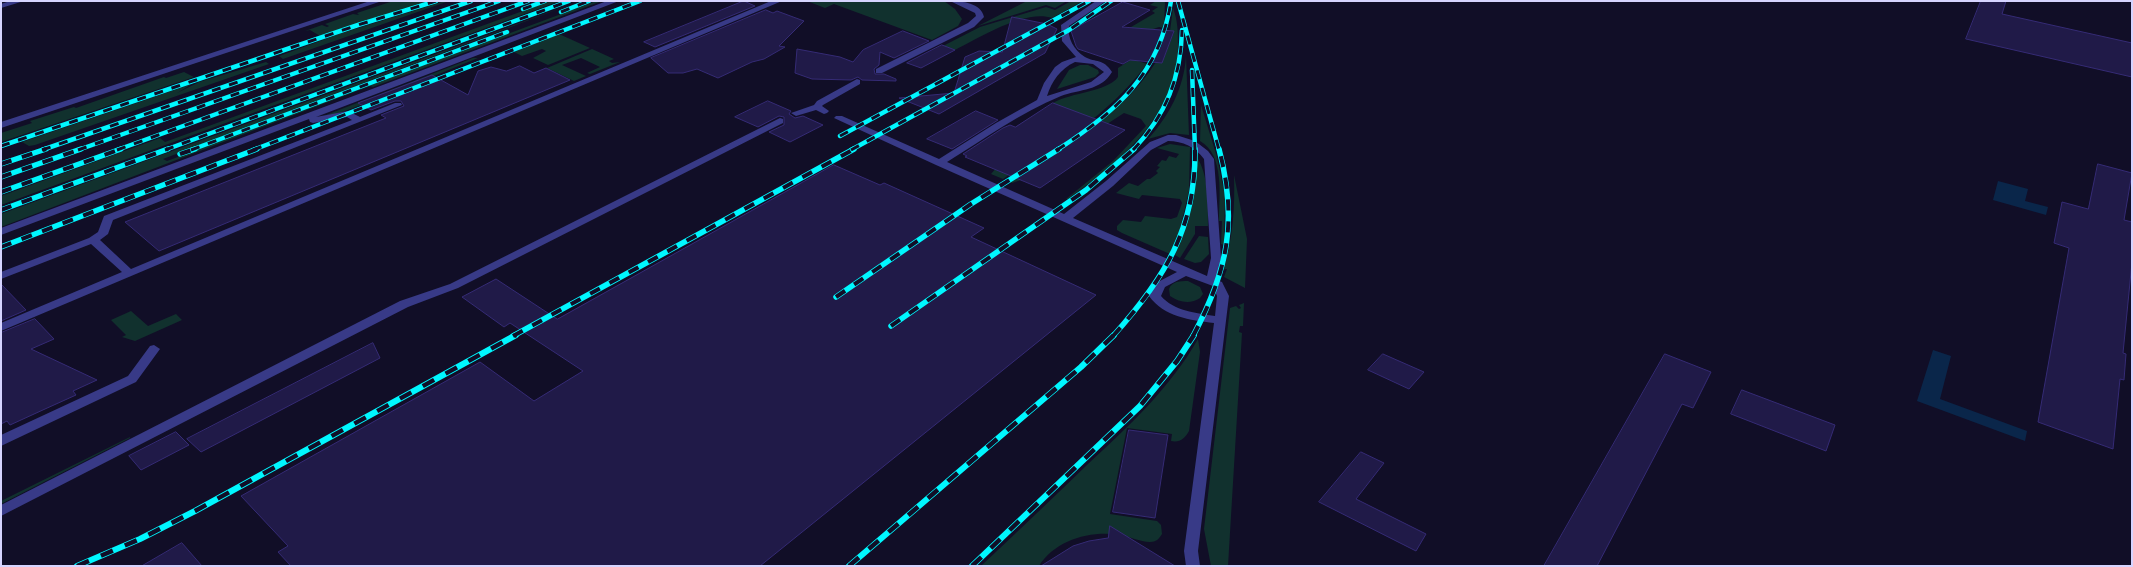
<!DOCTYPE html>
<html>
<head>
<meta charset="utf-8">
<style>
	body { margin:0 }
	#map { position:relative; width:2133px; height:567px; overflow:hidden; background:#110e27; font-family:Montserrat,sans-serif }
	canvas { display:block }
	.frame { position:absolute; inset:0; border:2px solid #d6d4ff; pointer-events:none }
</style>
</head>
<body>
<div id="map">
<canvas width="2133" height="567"></canvas>
<div class="frame"></div>
</div>
<script>
const context = document.querySelector('canvas').getContext('2d');
context.lineJoin = 'round';
function paint(path, color) { context.fillStyle = color; context.fill(path, 'evenodd'); }
function trace(path, color, width, dash) { context.strokeStyle = color; context.lineWidth = width; context.lineCap = dash ? 'butt' : 'round'; context.setLineDash(dash || []); context.stroke(path); }
paint(new Path2D(`
	M393,1H429L320,36L310,30L305,31L322,25L327,27L329,26L325,24L353,14L359,15L357,13Z
	M445,1H449L283,59L279,56L339,34Z
	M550,1H560L1,205V196L160,138L165,142Z
	M596,1H602L373,87L370,86L362,89L1,227V214L574,3L163,159L167,161Z
	M807,1H944L955,9L962,19L958,26L932,40L834,4L825,8Z
	M1027,1H1067L1055,8L1046,5L978,26Z
	M1071,1H1083L1052,18C1025,9 979,38 955,50L943,46L980,27L1046,7L1055,10Z
	M1156,1H1165L1164,28L1159,27L1116,42L1114,37L1155,13L1152,11L1158,7L1150,5Z
	M1173,8C1178,21 1178,33 1178,46C1177,116 1120,162 1068,199H1066L1113,161L1146,126L1141,119L1124,113L1021,180L1012,183L1009,181C1062,147 1121,117 1156,62L1162,63L1174,32L1170,31Z
	M559,34L590,48L548,65L533,58L546,51L542,49L522,56L514,52Z
	M592,49L614,59L609,61L612,63L620,62L590,74L587,73L600,67L581,58L562,65L586,76L574,81L547,68Z
	M1186,56L1189,135L1170,133L1148,139C1169,116 1184,88 1186,56Z
	M473,58H478L434,76L359,103L361,105L337,114L326,115Z
	M1132,59L1147,64C1106,118 1059,143 1003,179L991,174L1053,103C1072,92 1107,92 1118,77V68Z
	M266,62L269,64L35,145L29,146L22,142L192,84L177,93L199,82Z
	M1080,65H1088L1098,70L1099,73L1095,77L1057,89L1069,70Z
	M184,72L194,77L1,142V133L32,123L30,121L74,107L76,108L164,77L166,78Z
	M1201,105L1217,157L1225,196L1224,245L1221,244L1222,221H1219C1219,197 1225,155 1200,141Z
	M1170,144L1190,147L1189,191L1180,229L1170,254L1122,233L1117,230V226L1123,220L1141,222L1145,216L1171,219L1177,217L1182,203L1180,199L1142,195L1139,199L1116,193L1129,183L1138,186L1147,179H1150L1158,173L1156,171L1160,167L1157,166L1162,160L1166,161L1169,156L1176,158L1179,154L1157,148Z
	M1196,156C1209,174 1208,204 1208,226H1195V234L1180,258L1175,255C1190,221 1198,194 1196,156Z
	M1234,175L1247,239L1245,288L1224,277L1227,269H1224C1233,235 1235,209 1234,175Z
	M1199,236L1208,237L1209,254L1201,262L1195,263L1184,259Z
	M1188,281L1200,287L1203,294L1200,298C1191,304 1180,303 1170,296L1169,289C1172,281 1180,281 1188,281Z
	M1244,303L1243,326H1240L1239,332L1242,333L1228,566H1211L1204,529L1230,308L1236,306L1239,309L1241,308L1239,305Z
	M131,311L148,326L176,314L182,320L135,341L122,337L126,335L111,320Z
	M1198,339L1200,352L1189,431C1185,438 1180,443 1171,441L1172,434L1127,428L1110,514L1157,521L1161,525L1162,534C1159,539 1156,542 1150,542C1140,542 1129,536 1120,535C1091,530 1055,540 1039,566H981C1017,532 1053,498 1088,464C1129,426 1170,388 1198,339Z
	M130,437V438L1,504V501Z`), '#11312e');
paint(new Path2D(`
	M1998,181L2028,189L2025,201L2048,207L2046,215L1993,200Z
	M1933,350L1951,356L1940,399L2027,431L2025,441L1917,401Z`), '#0a264a');
const building = new Path2D(`
	M744,1L755,6L655,47L644,42Z
	M1981,1H2006L2002,14L2132,43V77L1966,39Z
	M1123,2L1150,10L1122,27L1174,31L1162,63L1130,60L1123,64L1078,49L1076,46L1071,31Z
	M766,10L773,13L777,11L804,21L779,46L785,47L764,59L752,62L718,78L697,69L683,73H668L651,58Z
	M1012,17L1047,24L1057,29L1045,53L939,114L899,98L954,93L965,57L979,51L1002,52Z
	M903,31L929,41L894,58L880,52L879,65L874,69L875,74H884L896,79V81L862,80L858,77L851,80L812,79L795,73L797,49L840,57L853,62L863,50Z
	M942,45L955,50L921,68L907,63Z
	M520,66L534,73L546,68L570,80L159,251L125,222L386,118L381,115L404,106L401,101H395L371,110L358,103L432,75L468,95L478,71L491,67L506,71Z
	M768,101L791,111L789,114L795,118L803,116L823,125L790,142L769,132L784,125V117L779,116L758,127L735,117Z
	M1053,103L1125,130L1040,188L965,157L967,156L963,154L1003,128L1010,125L1015,127Z
	M976,111L998,120L952,149L927,139Z
	M2098,164L2132,173L2124,220L2132,222V262L2123,353L2126,354L2124,380L2120,379L2113,449L2038,422L2069,248L2054,243L2062,202L2088,209Z
	M834,165L880,185L884,183L984,228L971,237L1096,295L760,566H291L278,552L288,546L241,496L480,362L534,401L583,371L510,323L504,327L462,297L496,279L557,319Z
	M1,284L26,310L1,321Z
	M35,319L54,339L31,349L97,380L73,391L76,395L45,409L10,425L7,421L1,424V333Z
	M373,343L380,358L201,452L187,439Z
	M1383,354L1424,372L1409,389L1368,370Z
	M1665,354L1711,372L1693,408L1682,404L1597,566H1544Z
	M1742,390L1835,425L1826,451L1731,414Z
	M1129,430L1168,435L1155,518L1113,512Z
	M176,432L189,445L141,470L129,456Z
	M1361,452L1384,463L1356,499L1426,534L1416,551L1319,502Z
	M1110,526L1175,566H1041L1073,546L1089,541L1108,538Z
	M182,543L202,566H142Z`);
paint(building, '#201a48');
trace(building, '#352b75', 1);
paint(new Path2D(`
	M10,1H24L1,8V4Z
	M370,1H382L1,128V122Z
	M607,1H619L316,117L348,111L360,117L395,103H401L402,105L113,220L108,234L100,240L131,269L771,1H782L1,331V323L122,272L91,244L1,279V272L89,238L98,232L104,216L352,120L347,117L313,123L310,122L309,119L1,235V228Z
	M950,1C962,1 981,3 984,17L974,27L882,73H876V69L968,23L976,16L975,13Z
	M1096,1H1106L1069,26C1067,38 1074,50 1085,57C1096,63 1103,58 1112,72C1101,91 1080,89 1061,96C1020,113 984,139 947,162L1064,214L1106,181L1150,142L1168,135H1176L1195,141L1208,151L1214,159L1221,258L1217,280L1222,282L1229,296L1198,551L1200,566H1186L1184,551L1214,323C1190,320 1164,317 1149,296L1156,283L1177,272L936,165L834,118L836,116H842L939,159L996,123L1037,100L1044,83L1055,67L1062,62L1076,57L1062,41L1061,25ZM1075,62L1093,64L1104,72L1091,82L1047,96C1052,81 1060,69 1075,62ZM1168,141C1183,141 1195,147 1204,159L1211,258L1207,276L1073,218L1113,186L1151,150ZM1186,276L1213,286L1217,296L1215,316C1196,313 1174,311 1161,296L1165,287Z
	M857,79L860,80V84L823,105L822,106L829,111L827,113L824,114L816,110L796,116L791,113L814,105L817,101Z
	M780,118L783,119V123L458,288L408,307L1,516V505L400,301L450,284Z
	M154,345L160,349L136,382L1,446V435L128,376L150,346Z`), '#383a87');
const railFar2 = new Path2D(`
	M1178,1L1219,150
	M523,9L545,1
	M561,12L589,1
	M1192,70L1195,150
	M840,136L1089,1
	M1,146L358,25L436,1
	M42,150L471,1
	M78,150L499,1
	M117,150L528,1
	M165,150L569,1
	M191,150L507,32
	M253,150L640,1
	M851,150L1069,30L1111,1
	M1057,150C1116,112 1160,74 1171,1
	M1133,150C1166,115 1181,77 1182,30`);
const railFar1 = new Path2D(`
	M180,154L195,149
	M1,164L46,149
	M1,177L81,149
	M1,192L121,149
	M1,210L168,149
	M1,247L257,149
	M836,297L971,204L1059,149
	M891,326L1086,190L1134,149
	M513,336L854,149
	M1113,336C1165,278 1196,228 1195,149
	M1193,336C1228,270 1238,221 1219,149`);
const rail = new Path2D(`
	M77,566L140,539L195,511L516,335
	M849,566L1081,367L1114,335
	M972,566L1140,406L1177,361L1194,335`);
trace(railFar2, '#00f7ff', 4.5);
trace(railFar1, '#00f7ff', 5.5);
trace(rail, '#00f7ff', 6);
trace(railFar2, '#110e27', 3, [9]);
trace(railFar1, '#110e27', 4, [11]);
trace(rail, '#110e27', 4.5, [13]);
</script>
</body>
</html>
